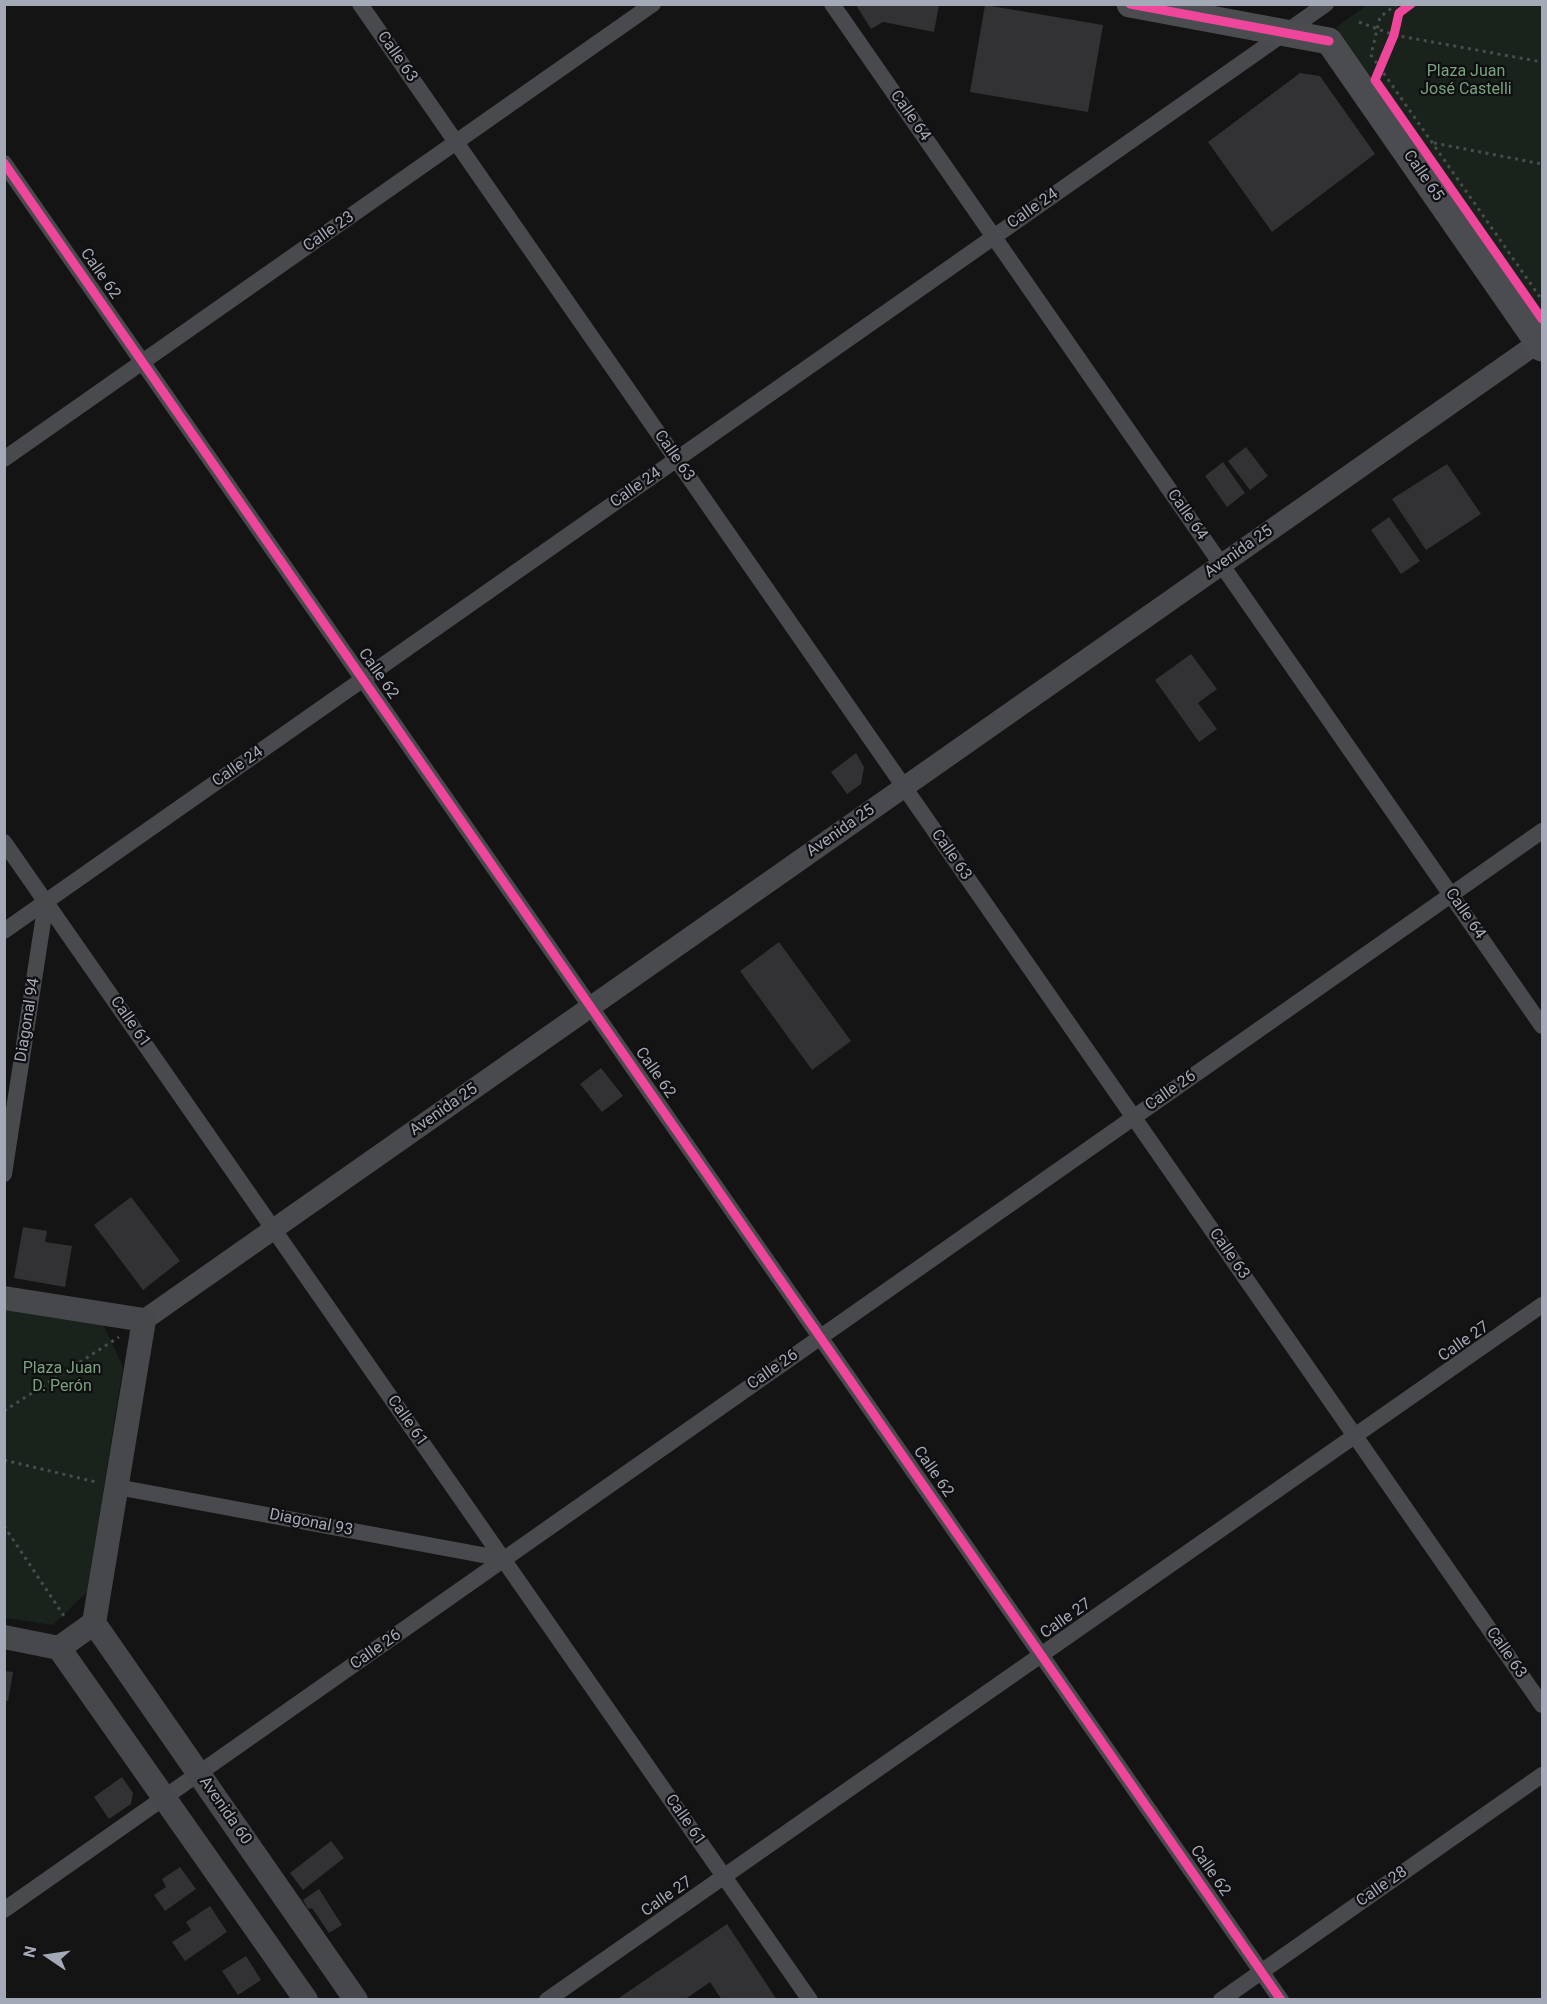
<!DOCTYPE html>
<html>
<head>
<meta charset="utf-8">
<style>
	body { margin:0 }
	#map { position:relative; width:1547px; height:2004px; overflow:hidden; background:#141414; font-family:Roboto,sans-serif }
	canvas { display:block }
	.frame { position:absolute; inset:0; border:6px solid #a4a9b7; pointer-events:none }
	.north { position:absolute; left:18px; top:1926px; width:60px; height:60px; -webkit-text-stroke:4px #0f0e10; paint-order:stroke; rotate:283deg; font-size:16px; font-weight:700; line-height:24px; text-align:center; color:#a4a9b7 }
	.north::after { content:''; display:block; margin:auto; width:21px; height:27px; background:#a4a9b7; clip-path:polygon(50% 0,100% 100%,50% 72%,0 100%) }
</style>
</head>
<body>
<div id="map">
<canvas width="1547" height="2004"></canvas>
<div class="frame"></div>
<div class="north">N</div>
</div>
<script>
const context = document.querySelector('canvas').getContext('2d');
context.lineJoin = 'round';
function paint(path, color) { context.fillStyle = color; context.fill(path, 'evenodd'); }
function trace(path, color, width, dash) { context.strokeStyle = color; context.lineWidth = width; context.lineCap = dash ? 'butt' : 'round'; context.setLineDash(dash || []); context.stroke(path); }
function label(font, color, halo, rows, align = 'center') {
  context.font = font + ' Roboto,sans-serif'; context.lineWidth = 4.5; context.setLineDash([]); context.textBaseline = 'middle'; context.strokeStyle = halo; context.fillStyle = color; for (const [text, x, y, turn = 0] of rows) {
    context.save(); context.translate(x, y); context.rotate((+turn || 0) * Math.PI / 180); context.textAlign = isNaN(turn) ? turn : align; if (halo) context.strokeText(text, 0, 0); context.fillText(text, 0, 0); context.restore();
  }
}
paint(new Path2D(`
	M1367,5H1542V324L1336,27Z
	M5,1310L103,1324L123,1367L87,1592L53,1625L5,1618Z`), '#1a221c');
paint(new Path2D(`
	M856,5H939L934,32L883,22L871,29Z
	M985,5L1103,25L1088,112L970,92Z
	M1300,73L1320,76L1375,154L1272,232L1208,142Z
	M1246,447L1268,476L1250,490L1228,461Z
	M1223,462L1245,493L1227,507L1205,476Z
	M1447,464L1481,514L1426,550L1392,499Z
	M1389,517L1420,561L1401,574L1371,530Z
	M1191,654L1217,689L1198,703L1217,729L1199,742L1155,680Z
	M856,753L864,767L861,784L847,794L831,772Z
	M779,942L851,1041L812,1070L740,971Z
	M601,1068L623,1096L602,1112L580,1084Z
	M131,1197L180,1261L143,1290L94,1225Z
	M23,1227L47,1231L45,1242L72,1246L65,1287L14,1278Z
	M4,1671L13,1672L8,1701L4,1700Z
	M122,1777L133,1793L131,1804L109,1819L94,1797Z
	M331,1841L344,1858L303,1890L290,1873Z
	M180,1867L196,1889L165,1911L154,1895L166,1887L162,1879Z
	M319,1889L342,1925L329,1933L312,1908L308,1909L303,1900Z
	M210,1906L227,1932L185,1961L172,1942L191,1930L186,1922Z
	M727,1924L777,2000H722L710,1982L684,2000H616Z
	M246,1956L261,1980L238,1995L222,1971Z`), '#323234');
trace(new Path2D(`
	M1397,4L1380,17L1371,55L1542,300
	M1359,22L1394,35L1542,62
	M1434,143L1542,164
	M4,1411L119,1337
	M4,1460L96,1482
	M4,1526L66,1619`), '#4a4b4f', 3, [3, 4.5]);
trace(new Path2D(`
	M360,4L1542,1705
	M832,4L1542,1026
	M4,163L1281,2000
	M4,459L653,4
	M4,842L810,2000
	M4,931L1326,4
	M4,1174L46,902
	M117,1487L504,1559
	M4,1910L1542,831
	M547,2000L1542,1305
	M1221,2000L1542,1775`), '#484a4d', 16);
trace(new Path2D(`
	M144,1320L1539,342`), '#484a4d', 21);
trace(new Path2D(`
	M4,1298L144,1320L94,1623L59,1648L4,1637
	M94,1623L356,2000
	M59,1648L306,2000`), '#46484c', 24);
trace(new Path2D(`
	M1130,4L1329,41L1542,348`), '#4b4c4f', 27);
trace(new Path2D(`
	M1130,4L1329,41
	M1411,4L1399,13L1394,35L1375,80L1542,319
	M4,163L1281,2000`), '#ed469a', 9);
label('16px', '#a4a9b7', '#0f0e10', [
	["Calle 63",397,57,55],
	["Calle 64",910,116,55],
	["Calle 65",1423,176,55],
	["Calle 24",1033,209,-35],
	["Calle 23",329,232,-35],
	["Calle 62",100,274,55],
	["Calle 63",674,456,55],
	["Calle 24",636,488,-35],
	["Calle 64",1187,515,55],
	["Avenida 25",1239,552,-35],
	["Calle 62",378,674,55],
	["Calle 24",238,767,-35],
	["Avenida 25",841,831,-35],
	["Calle 63",951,855,55],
	["Calle 64",1465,914,55],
	["Diagonal 94",28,1020,-81],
	["Calle 61",130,1022,55],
	["Calle 62",655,1073,55],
	["Calle 26",1171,1091,-35],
	["Avenida 25",444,1110,-35],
	["Calle 63",1229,1254,55],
	["Calle 27",1464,1342,-35],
	["Calle 26",773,1370,-35],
	["Calle 61",407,1421,55],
	["Calle 62",933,1472,55],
	["Diagonal 93",311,1523,11],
	["Calle 27",1066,1619,-35],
	["Calle 26",376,1650,-35],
	["Calle 63",1506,1653,55],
	["Avenida 60",225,1811,55],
	["Calle 61",685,1820,55],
	["Calle 62",1210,1871,55],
	["Calle 28",1382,1887,-35],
	["Calle 27",667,1897,-35]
]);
label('16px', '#79a37e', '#0f0e10', [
	["Plaza Juan",1466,72],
	["José Castelli",1466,90],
	["Plaza Juan",62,1369],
	["D. Perón",62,1387]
]);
</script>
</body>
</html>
